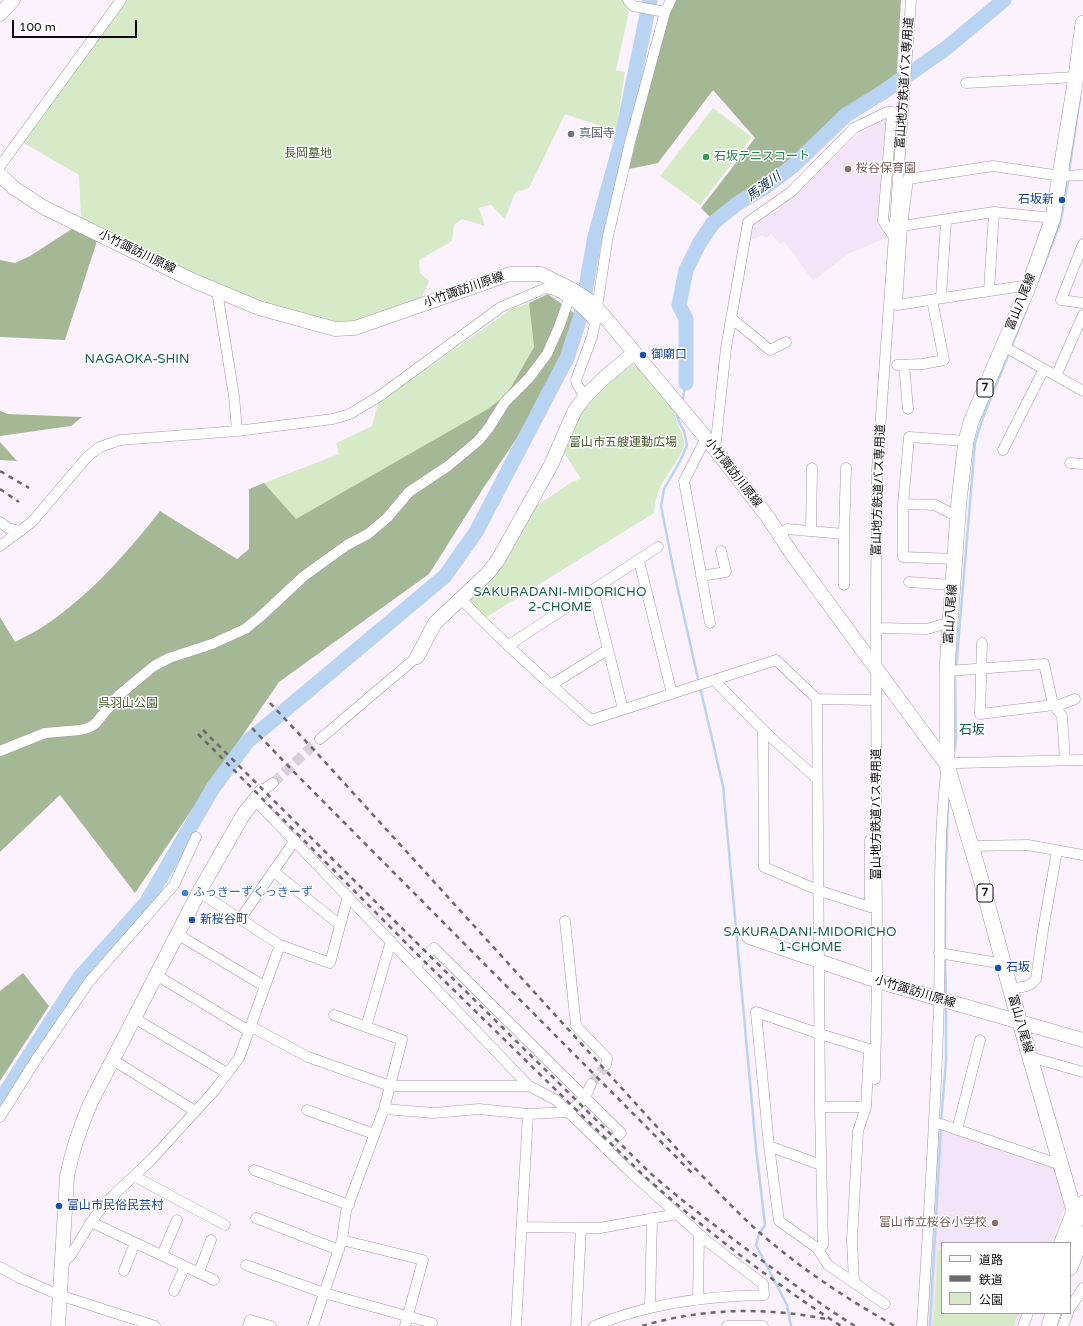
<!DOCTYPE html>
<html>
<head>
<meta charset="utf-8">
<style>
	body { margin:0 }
	#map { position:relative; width:1083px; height:1326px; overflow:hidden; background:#fcf2fe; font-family:"Varela Round","Noto Sans JP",sans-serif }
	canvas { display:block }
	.legend { position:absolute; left:941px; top:1242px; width:130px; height:72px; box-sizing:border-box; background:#fff; border:1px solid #9f9d9f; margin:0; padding:5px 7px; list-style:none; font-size:12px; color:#0e0b0f }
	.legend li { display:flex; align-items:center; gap:8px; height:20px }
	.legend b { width:20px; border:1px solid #9f9d9f }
	.scale { position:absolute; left:12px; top:20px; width:125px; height:18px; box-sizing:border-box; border:2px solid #0e0b0f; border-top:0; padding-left:5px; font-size:12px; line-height:14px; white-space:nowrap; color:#0e0b0f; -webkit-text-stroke:3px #fff; paint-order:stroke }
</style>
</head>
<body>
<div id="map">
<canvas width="1083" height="1326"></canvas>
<ul class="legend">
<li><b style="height:5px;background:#fff"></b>道路</li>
<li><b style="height:5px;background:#6c666d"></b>鉄道</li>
<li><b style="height:11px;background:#d7eac7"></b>公園</li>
</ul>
<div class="scale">100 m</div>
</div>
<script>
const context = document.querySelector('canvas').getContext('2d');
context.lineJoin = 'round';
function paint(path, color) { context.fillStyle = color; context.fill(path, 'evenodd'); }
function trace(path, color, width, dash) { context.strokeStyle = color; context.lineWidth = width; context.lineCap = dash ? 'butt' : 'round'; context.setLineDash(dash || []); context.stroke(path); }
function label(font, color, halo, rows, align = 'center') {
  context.font = font + ' "Varela Round","Noto Sans JP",sans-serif'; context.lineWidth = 3; context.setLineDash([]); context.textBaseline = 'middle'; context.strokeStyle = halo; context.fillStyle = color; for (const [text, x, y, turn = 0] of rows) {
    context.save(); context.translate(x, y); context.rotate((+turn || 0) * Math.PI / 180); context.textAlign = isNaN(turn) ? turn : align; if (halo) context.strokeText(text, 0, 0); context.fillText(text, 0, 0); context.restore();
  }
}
paint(new Path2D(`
	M888,119L883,221L886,238L848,254L813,281L790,249L784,242L780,244L771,234L766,238L762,235L757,238L741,240L754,218L776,210L805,186L851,141L878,120Z
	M944,1127L1057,1169L1067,1203L1051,1243H942V1313H1021L1016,1326H924L937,1129Z`), '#f3e5f7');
paint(new Path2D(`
	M125,0H624L629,12L616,70L625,72L616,131L565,114L529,188L515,193L505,219L491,205L479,208L485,226L462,219L454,225L452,241L419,260L420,273L429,281L420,301L335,329L206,279L81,219L79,175L22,142Z
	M713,108L752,137L700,205L660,176Z
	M529,303L534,347L507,394L490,408L296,520L264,483L339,454L336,443L372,426L378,403L513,308Z
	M636,364L675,409C674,423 685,433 684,445C683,454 664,478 660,488C656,496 655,504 654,513L485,618L471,605L470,597L533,508L572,482L581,479L561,448L593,393L632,365Z
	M938,1250L942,1252V1313H1018L1013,1326H933Z`), '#d7eac7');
paint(new Path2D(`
	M676,0H901L897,73L841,114L796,158L712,219L701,208L755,138L713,90L658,163L629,169L668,15Z
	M72,229L97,241L65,340L0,337V260L15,263L30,256Z
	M548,294L577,315L563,360L531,417L484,487L429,574L279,682L135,893L60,795L0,852V617L15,642C26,636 37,631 47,624C91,594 127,553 160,511L237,559L249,549V489L264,483L296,519L488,409L507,394L534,347L529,303Z
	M0,411L8,414L82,417L71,426L0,436Z
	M0,442L17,461L0,460Z
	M23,973L49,1006L0,1081V991Z`), '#a5b895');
trace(new Path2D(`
	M1069,172L1080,98
	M1039,278L1060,224L1069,177
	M1011,348L1027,308
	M682,401L686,383
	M678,413L677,416L680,424L684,431L687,445L680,461L664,489L661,506L674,572L699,683
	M956,669L975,443L982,420L1009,353
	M700,687L723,786L756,1148L765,1225L759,1234L756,1245L787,1305L791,1326
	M954,754L956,740L955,674
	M945,952V894L948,801
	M945,957L946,996
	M941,1122L946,1061V1005
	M930,1326L941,1127`), '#b9d3f2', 2.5);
trace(new Path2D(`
	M686,383V319L679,305L686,270L699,244L713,223L738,203L764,188L793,166L846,115L885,91L945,49L1004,0
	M0,1101L79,978L146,903L213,788L247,742L445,576L476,532L567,358L581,315L595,236L620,146L650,0`), '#b9d3f2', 15);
trace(new Path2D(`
	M273,783L320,739
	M591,1084L606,1065`), '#d8cfda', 10, [10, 5]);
const street = new Path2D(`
	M628,0L633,6L665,12
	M966,83L1076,77
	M0,166L121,0
	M902,226L994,212L1053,218
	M1083,244L1061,300L1083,303
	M1029,285L897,305L902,226L908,179L993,166L1061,176L1083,175
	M217,291L234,396L237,431
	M989,291L994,212
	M941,298L946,220
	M597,307L608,236L630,142L665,12L671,0
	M731,318L770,350L786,342
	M1003,346L1083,391
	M897,365L923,364L944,360L932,300
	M904,365L908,409
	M1056,376L1083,315
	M706,438L684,481L710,623
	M715,450L726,348L748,222L791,192L854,128L887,112H892L883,221L894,237
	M1003,450L1044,369
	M1070,463L1083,464
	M903,504L935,505L958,517
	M0,522L8,528L21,531
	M811,531L812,468
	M779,534L787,529L844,534L846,468
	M0,546L32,522L87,457L100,447L120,440L237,431L333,419L350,414L381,395L501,307L546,288C563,290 586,310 595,323L592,337L576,380L577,384L585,397
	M955,559L903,557V504L909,437L966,441
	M639,561L672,694
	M701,576L726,572L721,551
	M909,582L953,585
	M844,585V534
	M593,590L623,709
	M461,599C502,642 546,681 591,720L714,680
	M876,628L927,629L944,624H950
	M982,643L980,714L1062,704L1075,699
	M509,645L658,547
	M947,671L1044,664L1053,704L1062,716L1065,760
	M551,685L607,650
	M763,730L764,867L820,891L870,907V840
	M320,739L417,657
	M0,751L45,733L80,730L88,728L95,724L119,695L154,666L169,658L212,644L245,629L260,617L304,576L347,545L368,534L387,518L409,492L448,466L478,441L488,429L505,402L529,378L547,354L559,327L569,299
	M817,779L763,730L714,680L776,660L817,699L870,700
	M262,791L273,783
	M255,800L529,1086L556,1100L627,1169L708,1242L763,1284L764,1295C706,1296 648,1303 594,1326
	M970,846L1028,845L1083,855
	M273,871L340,925
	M199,892L280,945L330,963L348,896
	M241,918L295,840
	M565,921L576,1026L607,1058L606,1065
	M177,934L264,986
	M939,953L1004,964
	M415,966L434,948L621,1133L605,1148
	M156,975L249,1031
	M1010,988C1020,987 1030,988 1036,979L1043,930L1057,851
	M134,1018L227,1073
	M250,1026L308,1057L390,1086H529
	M366,1027L391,941
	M1030,1057L1083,1072
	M113,1060L195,1111
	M875,1079L877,981L876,604L877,471L911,0
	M820,1107H866L869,1049L820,1034L756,1012L769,1146L821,1165
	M384,1109L433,1113L479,1109L528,1114L569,1112L585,1098L591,1084
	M307,1110L374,1134
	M0,1117L37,1058L89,982L174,885L196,837
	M935,1122L1061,1165
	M957,1130L980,1040
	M769,1146L779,1221L817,1248L823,1245L820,1107L817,699
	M254,1170L349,1205
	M134,1176L225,1225
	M256,1218L339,1250
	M91,1222L214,1280
	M522,1227L600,1228L677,1214
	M342,1240L423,1260L405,1326
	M1059,1243L1073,1207
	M817,1248L828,1265L885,1304
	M162,1255L177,1220
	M61,1265L71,1255L91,1222L106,1202L151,1160L214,1091L239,1058L280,945
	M246,1265L324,1293L432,1323
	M0,1267L20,1278L59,1295L155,1326
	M124,1271L135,1243
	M199,1272L211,1240
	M854,1282L852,1240L858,1131L866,1107
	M174,1291L185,1266
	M698,1299L699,1234
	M650,1307L652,1218
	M1070,1308L1083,1288
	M248,1326L250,1320L271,1326
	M313,1326L342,1240L346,1211L384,1109L402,1040L334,1015
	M516,1326L528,1114
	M576,1326L581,1228
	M727,1326H763
	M922,1326C929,1217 936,1109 939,1000C941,922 937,843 947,765L958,763L1083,760
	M1023,1326L1028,1313
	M1063,1326L1068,1313`);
const secondary = new Path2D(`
	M0,14L13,0
	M0,175L14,188L43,207L194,281L259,308L335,329L355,328L510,274H541L573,290L593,303L711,444L767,516L792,554L947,765
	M417,657L435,623L487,574L498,560L551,465L575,410L585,397L605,377L634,353
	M749,937L877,981L1083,1040
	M58,1326L67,1176C72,1151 80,1128 90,1104L199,892L243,815L262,791`);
const primary = new Path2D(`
	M1073,1207L1010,988L980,876L947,765V671L950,624L959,500L966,441L971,422L1029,285L1053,218L1076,77L1083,23
	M1068,1243L1083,1203
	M1070,1268L1083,1234
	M1049,1326L1053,1313`);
trace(street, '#a298a4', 11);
trace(secondary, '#a298a4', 15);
trace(primary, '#a298a4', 16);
trace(street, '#fff', 10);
trace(secondary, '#fff', 14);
trace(primary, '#fff', 15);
trace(new Path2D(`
	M0,471L29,488
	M0,489L19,502
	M270,703L315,751L688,1161C708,1182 729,1204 750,1224C794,1264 843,1297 895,1326
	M252,728L293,771L695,1176
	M203,730L430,956L649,1172C684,1203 722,1231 760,1259C791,1282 822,1306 855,1326
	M198,734L424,961L643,1175C705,1230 771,1281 841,1326
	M642,1326C702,1308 765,1307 826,1319`), '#6c666d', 2.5, [5, 5]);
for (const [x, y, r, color] of [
	[571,134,4,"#6b7280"],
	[706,157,4,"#2e9e5b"],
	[848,169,4,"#8d6e63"],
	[1062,200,4,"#1a4fb4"],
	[643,355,4,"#1a4fb4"],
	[185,893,4,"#3f7fe0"],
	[192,920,4,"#1a4fb4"],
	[998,968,4,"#1a4fb4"],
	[59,1206,4,"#1a4fb4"],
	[995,1223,4,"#8d6e63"]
]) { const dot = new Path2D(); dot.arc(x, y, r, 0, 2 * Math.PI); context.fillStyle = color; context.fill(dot); trace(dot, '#fff', 1.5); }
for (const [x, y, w] of [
	[985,388,16],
	[985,893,16]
]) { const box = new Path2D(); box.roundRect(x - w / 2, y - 9, w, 18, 3); context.fillStyle = '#fff'; context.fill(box); trace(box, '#0e0b0f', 1); }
label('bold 11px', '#0e0b0f', null, [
	["7",985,388],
	["7",985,893]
]);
label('12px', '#0e0b0f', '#fff', [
	["富山地方鉄道バス専用道",905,83,-86],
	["小竹諏訪川原線",137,252,26],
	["小竹諏訪川原線",464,290,-19],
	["富山八尾線",1021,302,-68],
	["小竹諏訪川原線",733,473,52],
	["富山地方鉄道バス専用道",879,490,-88],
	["富山八尾線",951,614,-86],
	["富山地方鉄道バス専用道",877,814,-90],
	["小竹諏訪川原線",915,992,17],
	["富山八尾線",1020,1024,74]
]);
label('12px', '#5b616d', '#fff', [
	["真国寺",579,134]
], 'left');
label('12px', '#465e2b', '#fff', [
	["長岡墓地",308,154],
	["富山市五艘運動広場",623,443],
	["呉羽山公園",128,704]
]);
label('12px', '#27864d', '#fff', [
	["石坂テニスコート",714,157]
], 'left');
label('12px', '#785e54', '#fff', [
	["桜谷保育園",856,169],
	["富山市立桜谷小学校",987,1223,"right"]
], 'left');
label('12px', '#164399', '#fff', [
	["石坂新",1054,200,"right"],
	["御廟口",651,355],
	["新桜谷町",200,920],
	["石坂",1006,968],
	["富山市民俗民芸村",67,1206]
], 'left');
label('12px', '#366cbe', '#fff', [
	["ふっきーずくっきーず",193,893]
], 'left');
label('italic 13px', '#0a2f56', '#fff', [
	["馬渡川",764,187,-36]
]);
label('13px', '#17614b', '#fff', [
	["NAGAOKA-SHIN",137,360],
	["SAKURADANI-MIDORICHO",560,593],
	["2-CHOME",560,608],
	["石坂",972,731],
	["SAKURADANI-MIDORICHO",810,933],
	["1-CHOME",810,948]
]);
</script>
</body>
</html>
